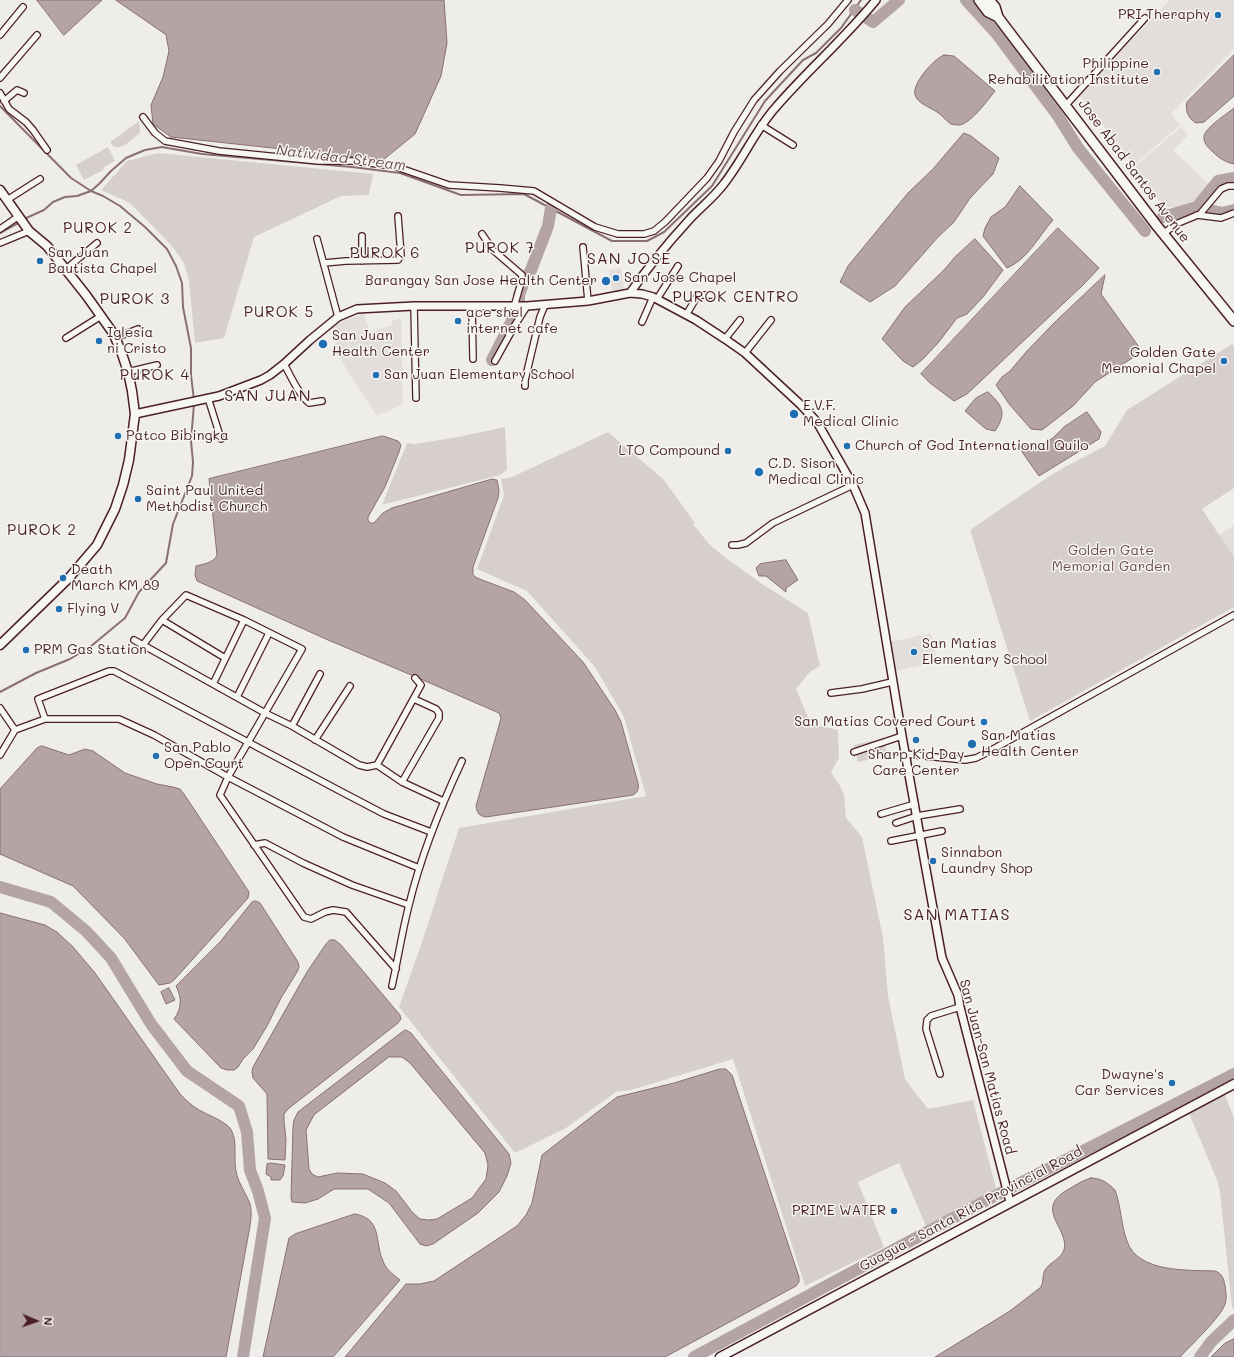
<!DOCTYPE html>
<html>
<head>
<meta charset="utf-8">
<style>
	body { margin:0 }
	#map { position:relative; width:1234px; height:1357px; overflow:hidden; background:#efedea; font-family:Mali,sans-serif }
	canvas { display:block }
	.north { position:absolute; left:16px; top:1301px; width:40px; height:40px; -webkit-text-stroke:3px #f6f6f2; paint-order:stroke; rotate:92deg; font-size:11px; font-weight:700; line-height:16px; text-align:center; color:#4a1f2b }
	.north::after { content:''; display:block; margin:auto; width:14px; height:18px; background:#4a1f2b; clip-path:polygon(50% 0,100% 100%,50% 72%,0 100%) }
</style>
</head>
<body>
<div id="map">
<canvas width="1234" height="1357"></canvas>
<div class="north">N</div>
</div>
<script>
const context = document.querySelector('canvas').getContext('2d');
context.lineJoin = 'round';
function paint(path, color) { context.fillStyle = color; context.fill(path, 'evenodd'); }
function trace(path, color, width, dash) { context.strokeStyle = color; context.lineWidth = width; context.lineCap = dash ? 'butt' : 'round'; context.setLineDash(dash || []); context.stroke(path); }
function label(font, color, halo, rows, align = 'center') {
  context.font = font + ' Mali,sans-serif'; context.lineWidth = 3; context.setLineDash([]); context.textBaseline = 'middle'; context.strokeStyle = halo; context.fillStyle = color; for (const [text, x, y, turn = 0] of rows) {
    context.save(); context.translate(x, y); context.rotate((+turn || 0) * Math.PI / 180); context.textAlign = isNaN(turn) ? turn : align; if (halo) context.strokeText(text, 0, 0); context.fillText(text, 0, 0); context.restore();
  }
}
paint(new Path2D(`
	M1170,0H1234V49L1171,114L1180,125L1134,165L1079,94Z
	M1181,127L1188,135L1173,150L1210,186L1196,203L1186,208L1163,207L1135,166Z
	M621,268L624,290L612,292L609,270Z
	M363,313L370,332L392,325V321L401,319L403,404L387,412L376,415L332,346L339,341L331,327Z
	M1234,525V557L1219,535Z
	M931,633L937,662L896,671L890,642Z`), '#e3dedc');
paint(new Path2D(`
	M139,121L140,133C131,139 118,156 110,142Z
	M108,147L115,161L104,167L103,170L84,180L76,165Z
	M158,153L373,174L369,195L341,196L254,237L224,338L195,343L189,281L184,263L172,246L130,203L101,190L127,161Z
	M1232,344L1234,346V488L1202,509L1234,557V607L1030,721L970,530L1042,481L1063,468L1105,446L1127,410Z
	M505,427L507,470L500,475L382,505L407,443L415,444L458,437Z
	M608,432L664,480L695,523L693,524L709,544L722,555L762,584L808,613L820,666L810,672L796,689L811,724L838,730L839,758L831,772L840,786L844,795L846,818L862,837L883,938L888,996L905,1079L928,1109L973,1100L996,1188L926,1226L899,1163L858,1182L884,1247L805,1286L733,1059L631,1090L616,1092L566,1128L515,1153L399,1007L421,945L459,828L646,796L624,717L595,667L527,591L477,569L504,495L501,479L512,477Z
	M884,738L887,756L858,762L854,745Z
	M1224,1093L1234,1117V1310L1232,1307L1220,1192L1217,1180L1189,1113Z`), '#d7cfce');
const water = new Path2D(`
	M37,0H102L64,35Z
	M116,0H444L447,43L441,76L415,134L383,160L171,137L153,124L151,105L163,77L169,51L166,35Z
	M944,55L954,56L995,91C988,100 972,122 960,125C957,125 954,125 951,124C946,121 942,115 937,112C930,107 918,104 915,95C912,83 934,59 944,55Z
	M1234,55V96L1204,122L1196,123C1188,118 1185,111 1187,102Z
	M1234,108V164C1225,162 1219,158 1213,152C1208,148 1203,142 1204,136C1206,127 1227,114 1234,108Z
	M964,133L971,136L999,158L993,174L970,198L954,222L938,237L895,286L870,302L840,282L848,266L908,193L933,169Z
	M1020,186L1053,220C1038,237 1028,259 1007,268L983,236L985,228L991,217L1005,207Z
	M1058,228L1099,268L1083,285L967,394L954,401L930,383L921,374Z
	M975,239L1003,270L983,297L967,314L957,318L938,343L923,359L913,367L903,361L882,339L905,307L944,270L955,257Z
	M1105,275L1101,294L1139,347L1137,355L1095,382L1073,406L1042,430L1031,429L1010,405L996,385L1002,377L1010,371L1027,351L1056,321Z
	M988,392C1003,406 1007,413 995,431L986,429L965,411L976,398Z
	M1087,412L1101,432L1099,439L1039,476L1022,452V446L1032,444H1042L1053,438L1064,427Z
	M383,436L398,441L401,445L399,452L385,487L368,517V520L370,523H374L383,513L392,508L492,479L497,480L499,490L498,498L473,567V575L477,578L514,592L525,600L583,662L615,710L621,722L638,783C639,789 638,792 633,795L486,817C479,816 477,813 476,806L500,722L501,718L499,713L416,677L328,640L197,581L195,575L196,566C203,564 214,563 217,555L209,479Z
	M786,560L798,580L786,588V592L766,576H759L756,568L760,564Z
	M42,746L69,755L85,749L93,751L125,773L157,784L173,787L180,789L184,794L249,892L248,898L174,980L170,983L159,985L124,938L73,886L0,854V789L37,748Z
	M256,901L260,903L298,962L299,967L297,972L281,998L267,1026L253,1049L243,1059L238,1067L234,1070H227L221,1068L174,1019C182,1008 182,998 176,986L220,942L252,902Z
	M0,913L45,925L57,932L73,947L95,973L180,1094C186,1100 192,1106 199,1110C208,1115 220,1119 228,1126C239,1136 233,1158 236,1171C238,1183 246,1193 250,1204C252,1211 251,1219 250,1226L226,1357H0Z
	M330,940H335L341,945L400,1015L401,1019L398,1023L288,1109L284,1114V1121L286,1139L285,1160L268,1159L267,1094L253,1078L252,1072L253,1067L307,972L326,944Z
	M169,988L175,1000L166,1004L161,992Z
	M406,1030L411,1033L509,1154L511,1163L507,1176L499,1192L478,1213L433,1244L426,1246L420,1244L389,1203L368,1189H334L318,1199L305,1203L292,1202L291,1197L293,1127L294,1120L298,1112L402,1032ZM389,1057H402L410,1063L485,1153L488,1165L486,1179L472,1198L437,1219L429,1220L420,1219L413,1213L396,1191L385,1183L363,1174L337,1173L318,1177L312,1174L309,1169L306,1130L314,1115Z
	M720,1069H726L732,1075L799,1277V1282L796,1286L665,1357H345L406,1284H420L434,1281L517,1226L526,1215L532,1203L542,1155L617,1097L674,1083Z
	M271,1163L285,1165L283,1176L280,1180H271V1177L266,1174L267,1164Z
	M1091,1178C1101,1178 1108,1183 1115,1190C1121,1206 1121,1225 1127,1241C1137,1273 1189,1270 1215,1271C1222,1273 1224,1279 1225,1286C1226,1292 1227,1299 1225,1304C1222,1316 1190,1346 1180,1357H935L1010,1311L1041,1287C1044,1282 1042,1275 1045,1270C1050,1262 1061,1259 1064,1250C1070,1228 1032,1209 1069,1189C1076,1185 1083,1180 1091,1178Z
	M355,1214C383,1219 374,1241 383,1261C386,1270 393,1274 400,1280L333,1357H263L289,1238L295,1234Z
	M1234,1339V1357H1211L1224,1344Z`);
paint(water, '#b4a4a5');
trace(water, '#8a6f74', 1);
trace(new Path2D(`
	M0,106L71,178L91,191L103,196L120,206L145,227L167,249L176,266L182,283L183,307L191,348V375L194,400
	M24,219L44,210L53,202L65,197L77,196L91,191L99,184L111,171L126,158L145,150L162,147L202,154L352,167L400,173L461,195L524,194L612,241H647L664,232L712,186L765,101L803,60L816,53L841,28L861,0
	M0,233L20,222
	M0,692L36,673L70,659L90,647L125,618L139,592L166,563L173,524L192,476L193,462L191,441L194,404`), '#8a6f74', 2);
trace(new Path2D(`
	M966,0L996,33L1058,116L1078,148L1145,231
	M855,10L873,22L899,0
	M1197,207L1218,181L1234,178
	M1163,217L1197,207L1222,213L1234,210
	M492,360L519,307V295L525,279L531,270L548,226L551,208
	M0,887L51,902L86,931L111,958L151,1024L187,1071L239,1106L247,1132L250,1170L258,1191L265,1218L243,1357
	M694,1357L981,1203L1234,1074
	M1200,1357L1211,1342L1234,1320`), '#b4a4a5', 12);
const minor = new Path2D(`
	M0,35L23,7
	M0,78L37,35
	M0,93L9,109L26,122L33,130L47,150
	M4,101L17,90L24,93
	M1066,105L1145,18
	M143,117L155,133L165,141L219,151L319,161H352L394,166L449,185L500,188L534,191L595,227L618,234H644L654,231L665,222L707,178L719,161L734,132L754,100L780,71L828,24L848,0
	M761,125L793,145
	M7,200L40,179
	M1197,215L1221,218L1234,213
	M0,229L19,216
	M482,234L493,250L522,275V279L514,307
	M1163,234L1176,224L1200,214L1221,189L1228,186H1234
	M317,239L338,317
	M0,243L29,231
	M583,247L588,301
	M362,261V236
	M324,263L346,261L398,260L401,255L398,216
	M66,269L97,243
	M657,299L678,266
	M414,306L416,398
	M472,306L473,359
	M686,315L698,295H712
	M642,322L653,297
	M66,338L101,316
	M115,338L138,329
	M725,339L740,320
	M745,353L771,320
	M495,361L515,325L527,306
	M284,364C291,376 298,394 309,403L322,401
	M128,372L157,365
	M525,386V380L540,317L545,305
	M208,398L221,439
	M732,545H738L746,543L773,523L853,485
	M134,640L265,713L292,726L359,765L367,767L377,765L402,782L443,801
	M143,645L162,620
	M225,658L162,620L186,595L244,620L302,649L228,777L220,795L304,917L311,919L325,912L333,910L346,912L396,969
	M213,684L244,620
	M831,693L862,689L892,682
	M237,697L269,633
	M0,708L15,730
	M45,719L38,699L109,671H114L342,792L384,814L431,832
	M292,726L320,674
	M315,740L350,686
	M854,752L902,736
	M905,754L965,760L976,758L988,752L1234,615
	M0,755L15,730L45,719H119L154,735L228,777L343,837L419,868
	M377,765L421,685L415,678
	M402,782L439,718V713L436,709L414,699
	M881,814L915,804
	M896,823L917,816L960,809
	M891,841L942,831
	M254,845L265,843L303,863L352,885L409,905
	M392,986C398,959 402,932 409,905C421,855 440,808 462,761
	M940,1074L926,1029L927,1020L931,1016L960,1007`);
const tertiary = new Path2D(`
	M630,293C648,267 668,243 689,220C700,208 713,198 723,185C743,160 755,130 776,107C808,70 845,38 876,0
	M135,414L219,396L261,380L270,375L284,364L310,340L338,317L357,309L414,306H527L588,301L630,293L642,294L653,297L696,320L725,339L745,353L801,405L817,422L853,485L865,513L902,736L942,958L958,995L960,1007L1010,1202`);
const secondary = new Path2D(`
	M0,190L29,231L47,246L86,295L113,333L121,351L128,372L132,391L135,414L129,460L123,485L115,509L97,545L68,579L0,645
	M720,1357L1234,1084`);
const trunk = new Path2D(`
	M979,0L988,12L998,17L1007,29L1157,226L1234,321
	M989,0L995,7L998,17`);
trace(minor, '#4a1f2b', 8);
trace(tertiary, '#4a1f2b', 10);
trace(secondary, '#4a1f2b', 11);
trace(trunk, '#4a1f2b', 12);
trace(minor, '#f6f6f2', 5.5);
trace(tertiary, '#f6f6f2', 7);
trace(secondary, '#f6f6f2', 8);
trace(trunk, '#f6f6f2', 9);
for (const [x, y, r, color] of [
	[1218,15,4,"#1f6fb2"],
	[1157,72,4,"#1f6fb2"],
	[40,261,4,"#1f6fb2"],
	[616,278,4,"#1f6fb2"],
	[606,281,5,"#1f6fb2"],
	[458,321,4,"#1f6fb2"],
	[99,341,4,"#1f6fb2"],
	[323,344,5,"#1f6fb2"],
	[1224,361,4,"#1f6fb2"],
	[376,375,4,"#1f6fb2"],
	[794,414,5,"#1f6fb2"],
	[118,436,4,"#1f6fb2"],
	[847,446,4,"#1f6fb2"],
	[728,451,4,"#1f6fb2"],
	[759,472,5,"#1f6fb2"],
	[138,499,4,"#1f6fb2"],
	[63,578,4,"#1f6fb2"],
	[59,609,4,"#1f6fb2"],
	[26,650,4,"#1f6fb2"],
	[914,652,4,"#1f6fb2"],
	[984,722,4,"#1f6fb2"],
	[916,740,4,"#1f6fb2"],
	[972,744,5,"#1f6fb2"],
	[156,756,4,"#1f6fb2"],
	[933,861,4,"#1f6fb2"],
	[1172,1083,4,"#1f6fb2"],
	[894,1211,4,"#1f6fb2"]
]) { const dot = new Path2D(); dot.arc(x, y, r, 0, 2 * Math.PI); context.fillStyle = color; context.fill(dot); trace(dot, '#f6f6f2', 1.5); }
label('14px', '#4a1f2b', '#f6f6f2', [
	["PRI Theraphy",1210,15,"right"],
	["Philippine",1149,64,"right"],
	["Rehabilitation Institute",1149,80,"right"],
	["San Juan",48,253],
	["Bautista Chapel",48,269],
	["San Jose Chapel",624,278],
	["Barangay San Jose Health Center",597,281,"right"],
	["ace shel",466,313],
	["internet cafe",466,329],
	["Iglesia",107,333],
	["ni Cristo",107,349],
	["San Juan",332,336],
	["Health Center",332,352],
	["Golden Gate",1216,353,"right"],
	["Memorial Chapel",1216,369,"right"],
	["San Juan Elementary School",384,375],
	["E.V.F.",803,406],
	["Medical Clinic",803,422],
	["Patco Bibingka",126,436],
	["Church of God International Quilo",855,446],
	["LTO Compound",720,451,"right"],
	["C.D. Sison",768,464],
	["Medical Clinic",768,480],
	["Saint Paul United",146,491],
	["Methodist Church",146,507],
	["Death",71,570],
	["March KM 89",71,586],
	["Flying V",67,609],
	["San Matias",922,644],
	["Elementary School",922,660],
	["PRM Gas Station",34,650],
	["San Matias Covered Court",976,722,"right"],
	["San Matias",981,736],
	["Health Center",981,752],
	["San Pablo",164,748],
	["Open Court",164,764],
	["Sharp Kid Day",916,755,"center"],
	["Care Center",916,771,"center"],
	["Sinnabon",941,853],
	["Laundry Shop",941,869],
	["Dwayne's",1164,1075,"right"],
	["Car Services",1164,1091,"right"],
	["PRIME WATER",886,1211,"right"]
], 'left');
label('14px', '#4a1f2b', '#f6f6f2', [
	["Jose Abad Santos Avenue",1134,171,53],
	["San Juan-San Matias Road",987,1067,75],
	["Guagua - Santa Rita Provincial Road",971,1209,-28]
]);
label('14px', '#6d4b54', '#f6f6f2', [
	["Golden Gate",1111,551],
	["Memorial Garden",1111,567]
]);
label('italic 15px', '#6f4e56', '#f6f6f2', [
	["Natividad Stream",341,158,7]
]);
context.letterSpacing = '1px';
label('15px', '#4a1f2b', '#f6f6f2', [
	["PUROK 2",98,228],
	["PUROK 7",500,248],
	["PUROK 6",385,253],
	["PUROK CENTRO",736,297],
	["PUROK 3",135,299],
	["PUROK 5",279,312],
	["PUROK 4",155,375],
	["PUROK 2",42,530]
]);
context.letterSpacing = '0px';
context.letterSpacing = '1px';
label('16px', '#4a1f2b', '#f6f6f2', [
	["SAN JOSE",629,259],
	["SAN JUAN",268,396],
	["SAN MATIAS",957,915]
]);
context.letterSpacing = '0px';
</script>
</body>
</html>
